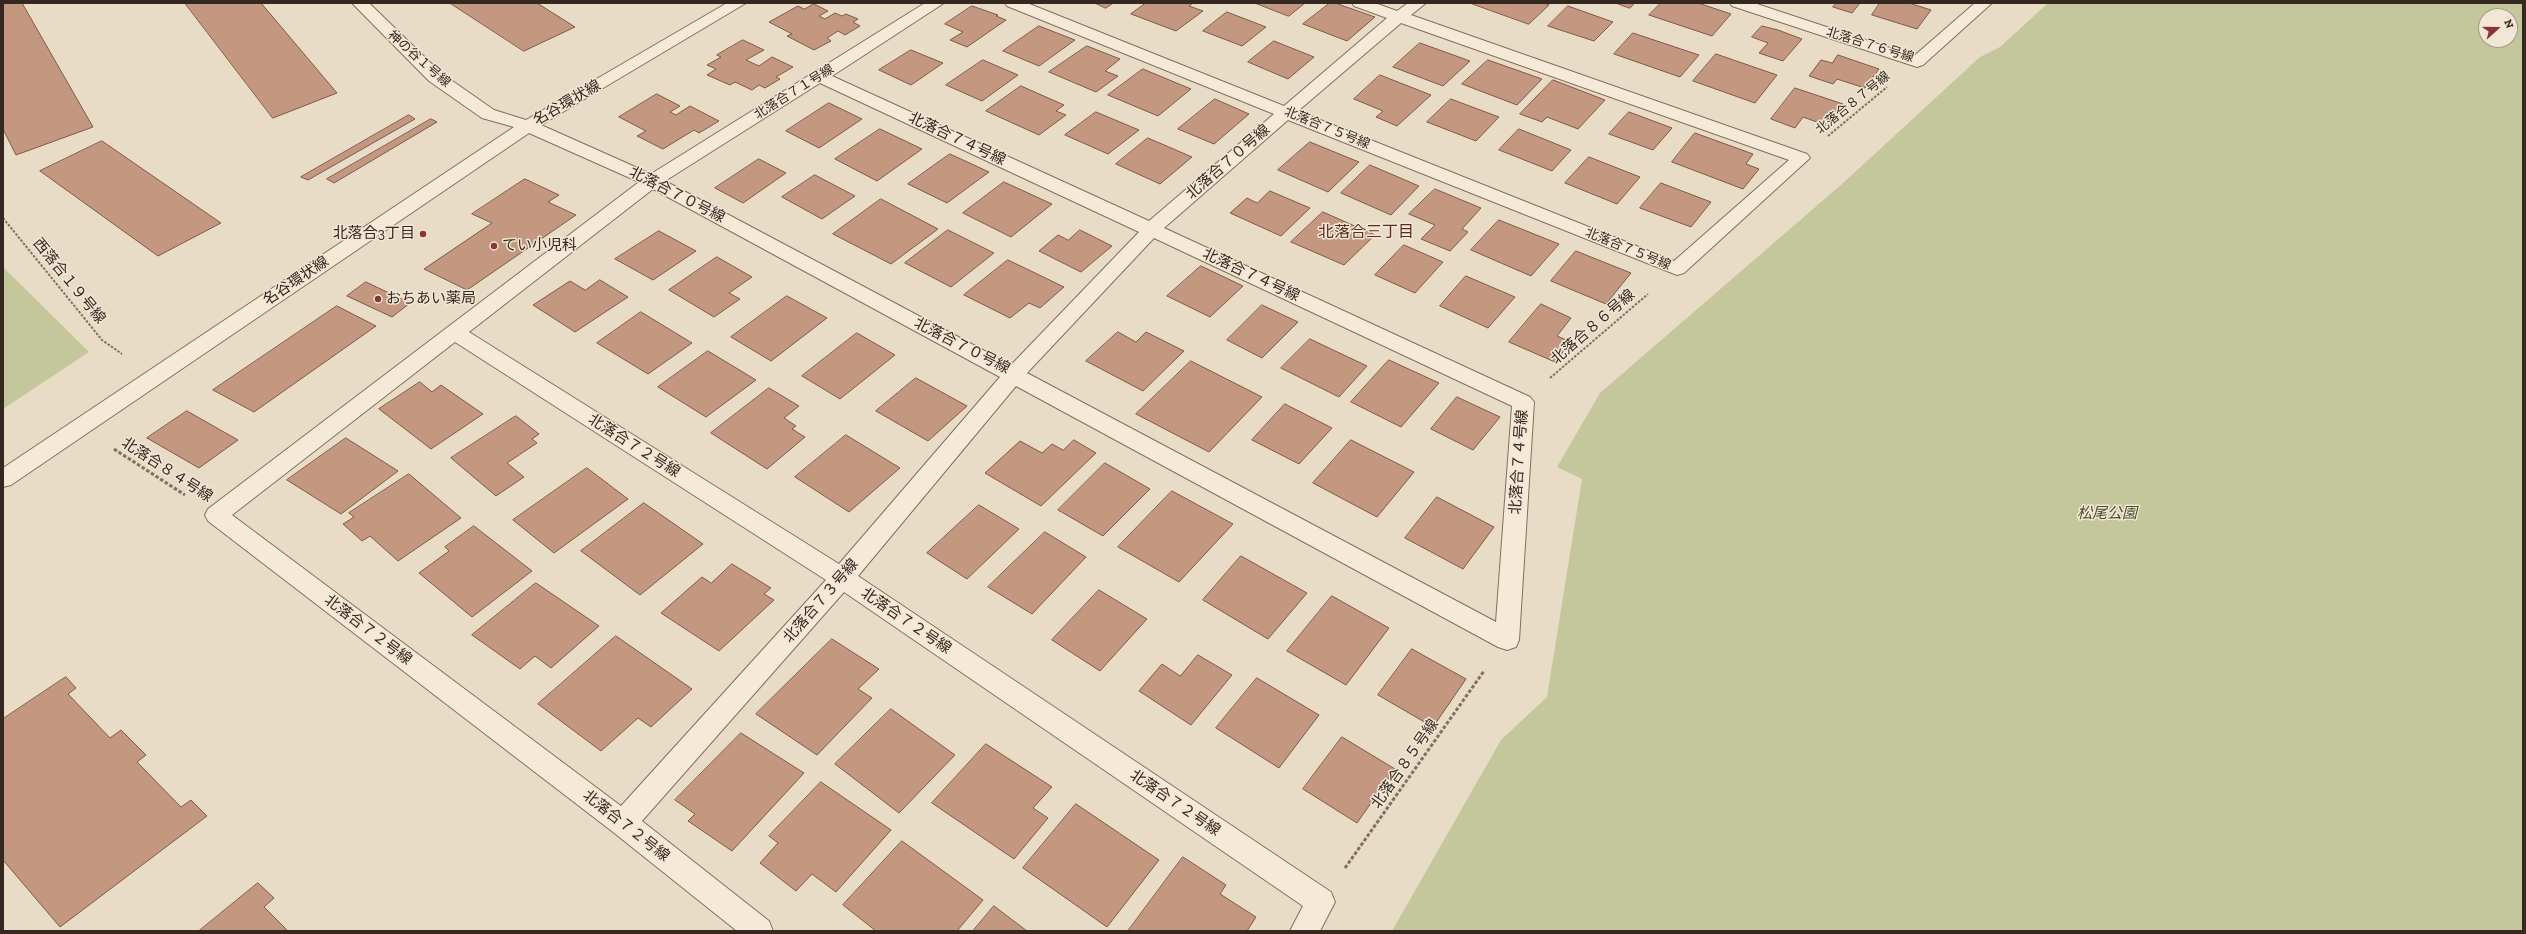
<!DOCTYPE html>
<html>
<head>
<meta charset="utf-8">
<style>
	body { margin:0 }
	#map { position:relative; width:2526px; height:934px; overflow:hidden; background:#e9dcc6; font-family:"Zilla Slab",serif }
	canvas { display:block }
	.frame { position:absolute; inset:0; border:4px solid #342820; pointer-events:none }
	.north { position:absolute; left:2478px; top:8px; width:40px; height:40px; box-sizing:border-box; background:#f1e7d4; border:1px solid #a59b8c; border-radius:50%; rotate:69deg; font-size:11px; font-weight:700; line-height:16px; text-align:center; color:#342820 }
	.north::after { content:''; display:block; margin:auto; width:14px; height:18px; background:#8b343a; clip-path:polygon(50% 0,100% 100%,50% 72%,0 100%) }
</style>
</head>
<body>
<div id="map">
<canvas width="2526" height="934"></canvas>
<div class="frame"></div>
<div class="north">N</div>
</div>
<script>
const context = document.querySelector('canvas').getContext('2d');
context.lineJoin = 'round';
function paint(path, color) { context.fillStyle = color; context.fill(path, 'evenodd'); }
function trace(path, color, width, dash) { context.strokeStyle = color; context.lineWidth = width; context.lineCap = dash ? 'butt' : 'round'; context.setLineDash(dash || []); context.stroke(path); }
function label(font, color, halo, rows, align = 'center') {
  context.font = font + ' "Zilla Slab","Noto Sans JP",serif'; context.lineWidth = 3; context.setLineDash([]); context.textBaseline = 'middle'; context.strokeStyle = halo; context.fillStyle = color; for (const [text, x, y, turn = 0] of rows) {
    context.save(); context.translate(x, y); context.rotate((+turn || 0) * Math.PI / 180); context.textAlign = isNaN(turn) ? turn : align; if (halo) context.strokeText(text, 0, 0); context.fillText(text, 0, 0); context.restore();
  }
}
paint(new Path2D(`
	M2048,3H2523V931H1392L1501,740L1547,697L1582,479L1557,467L1600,393L1842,184L1980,57L2000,47ZM2486,16H2510V40H2486Z
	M3,267L89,352L3,409Z`), '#c4c69b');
const building = new Path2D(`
	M3,3H22L93,127L16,155L3,129Z
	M185,3H261L337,93L273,118Z
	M450,3H537L575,27L524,51Z
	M1095,3H1113L1106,8Z
	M1146,3H1193L1189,6L1203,11L1176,31L1131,14Z
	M1255,3H1305L1289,16Z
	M1330,3H1335L1375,17L1347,41L1303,24Z
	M1470,3H1544L1549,5L1529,24Z
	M1616,3H1635L1630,8Z
	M1661,3H1698L1731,14L1712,36L1649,15Z
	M1836,3H1835H1860L1852,13L1833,7Z
	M1880,3H1909L1931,10L1917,29L1872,15Z
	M814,4L828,11L819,16L825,19L835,13L842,16L846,14L858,19L853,22L860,26L845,35L838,31L827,38L831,41L814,50L787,36L792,34L769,22L798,6L804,9Z
	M972,6L998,15L996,16L1006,20L967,47L950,40L963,32L945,24Z
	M1568,6L1613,22L1594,41L1548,26Z
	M1227,12L1266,27L1242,46L1203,31Z
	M1039,26L1075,40L1039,66L1003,51Z
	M1762,26L1778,30L1802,39L1783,61L1759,53L1768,43L1752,37Z
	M1633,33L1699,55L1680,77L1614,54Z
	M743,40L764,50L746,60L759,66L772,57L793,67L776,77L780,79L765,88L759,85L752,90L735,82L730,85L707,75L716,69L707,65L721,57L717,55Z
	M1274,41L1314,57L1288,79L1248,62Z
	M1420,43L1470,61L1443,86L1393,67Z
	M1087,46L1120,59L1105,71L1118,76L1096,92L1049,72Z
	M911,50L943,63L911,85L879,70Z
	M1716,54L1777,75L1755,103L1693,81Z
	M1838,55L1879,69L1865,88L1837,79L1833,84L1809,76L1821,60L1832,63Z
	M983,60L1018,75L982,101L946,85Z
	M1488,60L1542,79L1517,105L1462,84Z
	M1143,69L1191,89L1158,116L1108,95Z
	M1380,75L1431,95L1397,126L1376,117L1383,111L1354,99Z
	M1553,80L1574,88L1605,100L1578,129L1547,117L1542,122L1520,114Z
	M1021,86L1064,105L1056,111L1066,115L1039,135L986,111Z
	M1795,88L1843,104L1828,126L1803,117L1795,128L1771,119Z
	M657,94L680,106L670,112L676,115L690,106L719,121L699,133L694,130L663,149L637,136L646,131L619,117Z
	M1215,99L1249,114L1214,144L1178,129Z
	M1451,99L1499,117L1476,141L1427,122Z
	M829,103L862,119L819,148L786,131Z
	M1096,112L1139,130L1108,154L1065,135Z
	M1629,112L1672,128L1653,150L1609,134Z
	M409,115L415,119L308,180L301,177Z
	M431,119L437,122L334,183L327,179Z
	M880,129L922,149L877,181L835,159Z
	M1519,129L1571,150L1552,171L1499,150Z
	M1695,133L1753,154L1746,164L1759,169L1743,189L1672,162Z
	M1148,138L1192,157L1160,184L1116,164Z
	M102,141L221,223L158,256L40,171Z
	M1310,142L1359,162L1328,192L1278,170Z
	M950,154L989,172L947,203L908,184Z
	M1589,157L1640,177L1617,204L1565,183Z
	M759,159L786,173L743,203L715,188Z
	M1370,165L1419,186L1391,215L1341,193Z
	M815,175L855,196L822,219L782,197Z
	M525,179L559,195L548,202L576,215L467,290L424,269L492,223L472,214Z
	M1004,182L1052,204L1011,237L963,213Z
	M1661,183L1711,202L1691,227L1640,208Z
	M1435,189L1481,208L1462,229L1468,232L1450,251L1421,239L1435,225L1409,214Z
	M1270,191L1310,208L1281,236L1230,213L1247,198L1257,203Z
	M881,199L938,229L891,264L833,234Z
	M1323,212L1375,235L1344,265L1291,242Z
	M1499,220L1559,244L1531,276L1471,250Z
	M948,230L994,253L951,287L905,263Z
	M1080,230L1112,246L1081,272L1039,251L1058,235L1068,240Z
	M659,231L696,251L653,280L615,259Z
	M1404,245L1443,262L1415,293L1375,275Z
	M1576,251L1631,273L1606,304L1551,281Z
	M717,257L752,277L729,293L740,299L714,317L669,290Z
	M1008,260L1033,272L1064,287L1040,308L1029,303L1010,318L964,295Z
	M1201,266L1243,286L1210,317L1167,296Z
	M1466,276L1515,297L1488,328L1440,306Z
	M600,280L628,297L575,332L533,305L570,281L585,290Z
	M366,282L410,303L392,317L347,296Z
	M787,296L827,318L771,361L731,337Z
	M1541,304L1571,318L1557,336L1571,342L1555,362L1509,342Z
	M1262,305L1298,322L1262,358L1227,340Z
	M337,306L376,326L254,412L213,390Z
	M641,312L692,343L648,374L597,343Z
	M1118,332L1136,342L1146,332L1184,351L1143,391L1086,361Z
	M857,333L895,355L840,399L802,376Z
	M1310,339L1367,366L1339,397L1281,368Z
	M708,351L756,380L706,417L658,387Z
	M1389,360L1439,383L1401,427L1351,402Z
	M1191,361L1262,397L1209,452L1136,414Z
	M916,378L967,406L928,441L876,411Z
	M420,382L432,392L441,385L483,414L431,449L379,409Z
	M769,388L799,406L784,418L796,426L792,429L805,437L767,469L711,433Z
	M1457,397L1500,417L1473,450L1431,429Z
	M1285,404L1332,428L1299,464L1252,440Z
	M187,411L238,440L199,468L147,438Z
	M516,416L539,434L532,439L537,443L507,463L524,477L496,496L451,458Z
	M846,435L900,468L849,512L795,477Z
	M346,438L398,471L341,514L287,480Z
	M1074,440L1096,453L1041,506L985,473L1020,441L1042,453L1052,444L1063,450Z
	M1351,440L1414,472L1377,517L1313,483Z
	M1105,463L1150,489L1103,536L1058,510Z
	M587,468L628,499L554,553L513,520Z
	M409,474L461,518L398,561L370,536L362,541L343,524L354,517L349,513Z
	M1172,491L1233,524L1179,582L1118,547Z
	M1437,497L1494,527L1463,569L1405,538Z
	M644,503L703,544L640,595L581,551Z
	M979,505L1019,529L967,579L927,553Z
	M474,526L532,571L472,617L419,573L449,551L445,547Z
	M1045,532L1086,557L1032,614L988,587Z
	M1241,556L1307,593L1268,639L1203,600Z
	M732,564L771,588L764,594L774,600L719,651L661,613L702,577L711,583Z
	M536,583L599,626L551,668L535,656L520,669L472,635Z
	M1099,590L1147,619L1100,671L1052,640Z
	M1332,596L1389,628L1346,685L1287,651Z
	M616,636L692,689L651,727L638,718L601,751L538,704Z
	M832,639L879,669L858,689L872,698L817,755L756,714Z
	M1412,649L1466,679L1433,727L1378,695Z
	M1198,655L1232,675L1191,725L1139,691L1162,664L1180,676Z
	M66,677L76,688L68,694L110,738L121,730L146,755L137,762L181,807L191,800L207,816L60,927L3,860V719Z
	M1257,678L1319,715L1279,768L1216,728Z
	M891,709L955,755L899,813L835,764Z
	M741,733L804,773L732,851L688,821L695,814L675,800Z
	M1342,737L1395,769L1357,823L1303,789Z
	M986,744L1052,787L1033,808L1048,818L1014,859L932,803Z
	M821,782L891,830L836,892L812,874L796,891L760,863L778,843L769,836Z
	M1076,804L1159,860L1107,927L1023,868Z
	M902,841L983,900L957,931H876L843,905Z
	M1183,857L1226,885L1220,894L1256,917L1247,931H1128Z
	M258,883L274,898L264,907L288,931H199Z
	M994,906L1027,931H973Z`);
paint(building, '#c39780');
trace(building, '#7f5946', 1);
const minor = new Path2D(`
	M352,3H369L441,73L494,110L526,120L727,3H746L541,125L651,174L925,3H944L832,76L1149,221L1274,114L1007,6L1005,3H1027L1284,106L1387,18L1354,6L1352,3H1375L1397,11L1408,3H1426L1411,15L1807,154L1810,158L1684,273L1677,275L1288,120L1164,228L1530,397L1534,402L1519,640L1516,647L1507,650L1498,647L1016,386L858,576L1331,892L1335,902L1320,931H1290L1303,906L844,592L642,821L769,921L773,931H737L613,832L208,521L205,515L208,509L639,182L529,133L11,485L3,487V468L514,127L482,118L429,81ZM1401,23L1789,160L1674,261L1298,111ZM820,83L1139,232L1011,365L665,181ZM653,189L1000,377L839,564L469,332ZM1154,238L1512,406L1496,622L1027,373ZM455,342L826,580L621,806L232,515Z
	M1730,3H1754L1914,56L1975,3H1992L1923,65L1917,67L1732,6Z`);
trace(minor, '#826f5d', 2);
trace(new Path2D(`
	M1828,136L1887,87
	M3,218L102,340L122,354
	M1550,378L1648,294`), '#826f5d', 2, [2.5, 1.5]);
trace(new Path2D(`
	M114,449L185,495
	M1345,868L1484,671`), '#826f5d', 3, [3.5, 2]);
paint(minor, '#f5ead8');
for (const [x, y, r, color] of [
	[423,234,4,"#8b343a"],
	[494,246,4,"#8b343a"],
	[378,299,4,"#8b343a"]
]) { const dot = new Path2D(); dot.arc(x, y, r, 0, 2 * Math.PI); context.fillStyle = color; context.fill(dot); trace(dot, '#f1e7d4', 1.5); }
label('13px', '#342820', '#f1e7d4', [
	["北落合７６号線",1870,45,17],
	["神の谷１号線",419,59,41],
	["北落合７１号線",794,92,-32],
	["北落合８７号線",1853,103,-39],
	["北落合７５号線",1327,128,22],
	["北落合７５号線",1628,249,22]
]);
label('15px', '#342820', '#f1e7d4', [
	["名谷環状線",567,103,-30],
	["北落合７４号線",957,139,25],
	["北落合７０号線",1228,162,-41],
	["北落合７０号線",677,195,27],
	["北落合７４号線",1251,275,25],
	["西落合１９号線",69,281,51],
	["名谷環状線",296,281,-34],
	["北落合８６号線",1593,327,-41],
	["北落合７０号線",962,346,27],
	["北落合７２号線",634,446,32],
	["北落合７４号線",1519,462,-86],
	["北落合８４号線",167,470,33],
	["北落合７３号線",821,601,-49],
	["北落合７２号線",906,621,34],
	["北落合７２号線",368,630,37],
	["北落合８５号線",1405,764,-55],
	["北落合７２号線",1175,803,34],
	["北落合７２号線",626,826,38]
]);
label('15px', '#342820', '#f1e7d4', [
	["北落合3丁目",415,234,"right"],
	["てい小児科",502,246],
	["おちあい薬局",386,299]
], 'left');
label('italic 15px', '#474e29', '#f1e7d4', [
	["松尾公園",2107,514]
]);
label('16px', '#5c2c24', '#f1e7d4', [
	["北落合三丁目",1366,232]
]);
</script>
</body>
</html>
